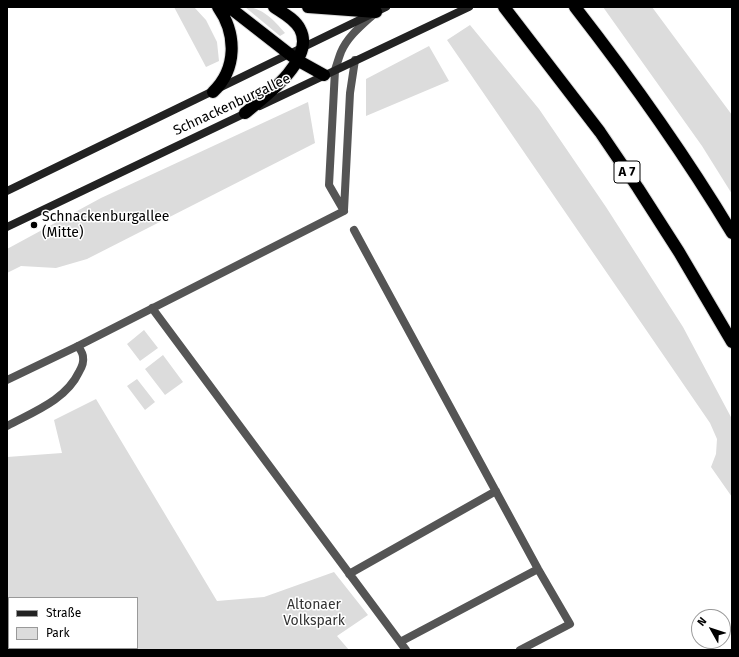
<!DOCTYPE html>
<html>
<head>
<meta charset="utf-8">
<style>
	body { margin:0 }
	#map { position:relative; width:739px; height:657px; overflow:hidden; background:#fff; font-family:"Fira Sans",sans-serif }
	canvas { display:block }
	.frame { position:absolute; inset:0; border:8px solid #000; pointer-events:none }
	.legend { position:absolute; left:8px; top:597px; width:130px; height:52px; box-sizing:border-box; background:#fff; border:1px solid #999; margin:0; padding:5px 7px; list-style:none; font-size:12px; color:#000 }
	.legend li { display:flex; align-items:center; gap:8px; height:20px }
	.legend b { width:20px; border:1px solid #999 }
	.north { position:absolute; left:691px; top:609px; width:40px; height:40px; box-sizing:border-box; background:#fff; border:1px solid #999; border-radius:50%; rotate:309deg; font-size:11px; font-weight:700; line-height:16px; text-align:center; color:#000 }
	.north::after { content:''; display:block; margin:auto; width:14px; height:18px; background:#000; clip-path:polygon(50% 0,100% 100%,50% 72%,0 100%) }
</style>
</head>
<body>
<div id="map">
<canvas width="739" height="657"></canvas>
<div class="frame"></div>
<ul class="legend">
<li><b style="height:5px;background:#222"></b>Straße</li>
<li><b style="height:11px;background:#dcdcdc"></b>Park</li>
</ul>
<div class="north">N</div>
</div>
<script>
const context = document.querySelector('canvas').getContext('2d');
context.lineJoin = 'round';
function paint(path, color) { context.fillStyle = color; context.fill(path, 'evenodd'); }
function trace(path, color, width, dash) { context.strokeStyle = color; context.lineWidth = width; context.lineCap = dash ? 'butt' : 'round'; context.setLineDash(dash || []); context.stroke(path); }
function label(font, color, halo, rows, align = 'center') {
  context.font = font + ' "Fira Sans",sans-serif'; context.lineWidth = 3; context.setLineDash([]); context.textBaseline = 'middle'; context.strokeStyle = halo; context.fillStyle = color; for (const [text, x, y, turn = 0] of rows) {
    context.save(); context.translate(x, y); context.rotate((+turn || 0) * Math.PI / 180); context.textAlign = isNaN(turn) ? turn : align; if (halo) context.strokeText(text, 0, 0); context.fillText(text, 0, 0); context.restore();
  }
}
paint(new Path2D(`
	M174,7H194L206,20L217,42L219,61L206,67Z
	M245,7C262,7 274,20 285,33L280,36Z
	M603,7H652L732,115V194L702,146Z
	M470,25L539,109L606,207L683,327L732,419V497L711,467L716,454L717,439L710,423L447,40Z
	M429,46L449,81L366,116V79Z
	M308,102L315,143L87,259L56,268L21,266L7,273V249L101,198Z
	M144,330L158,348L140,361L127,344Z
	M163,355L183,382L165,395L145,369Z
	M137,379L155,402L145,410L127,386Z
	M96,399L217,601L264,597L334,572L368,615L337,636L349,650H7V457L62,453L54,420ZM9,598H137V648H9Z`), '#dcdcdc');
const highway = new Path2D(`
	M229,7L297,60L324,75
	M308,7L376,12
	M504,7L600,132L638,188L679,252L732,342
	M575,7C631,79 685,155 732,233
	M213,92C237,69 237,34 218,7
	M245,113C265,97 316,59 300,29C295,19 283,13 274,7`);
trace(highway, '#dbdbdb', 14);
trace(new Path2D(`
	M344,210L350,93L355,60
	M344,211L329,185L335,70C337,64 339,57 341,52C348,36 362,25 374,14
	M354,230L538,569L570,624L520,650
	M152,308L406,650
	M78,346L344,211
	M349,574L496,491
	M400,642L538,569`), '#555', 8);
trace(new Path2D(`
	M7,380L78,346C80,349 83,353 83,357C84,362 82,367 79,372C66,400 33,412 7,426
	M7,625L9,626
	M52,648L56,650`), '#555', 8);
trace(new Path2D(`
	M260,106L469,7
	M7,191L386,7
	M7,227L250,111`), '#222', 8);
trace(highway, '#000', 12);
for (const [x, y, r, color] of [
	[34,225,4,"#000"]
]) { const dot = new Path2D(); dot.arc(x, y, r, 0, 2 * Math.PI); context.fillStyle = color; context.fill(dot); trace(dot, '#fff', 1.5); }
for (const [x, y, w] of [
	[627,172,26]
]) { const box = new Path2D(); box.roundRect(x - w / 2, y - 11, w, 22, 3); context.fillStyle = '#fff'; context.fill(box); trace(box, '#000', 1); }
label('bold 13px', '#000', null, [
	["A 7",627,172]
]);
label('14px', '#000', '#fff', [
	["Schnackenburgallee",232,105,-25]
]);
label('14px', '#000', '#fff', [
	["Schnackenburgallee",42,217],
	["(Mitte)",42,233]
], 'left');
label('14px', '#333', '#fff', [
	["Altonaer",314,605],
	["Volkspark",314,621]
]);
</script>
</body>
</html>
